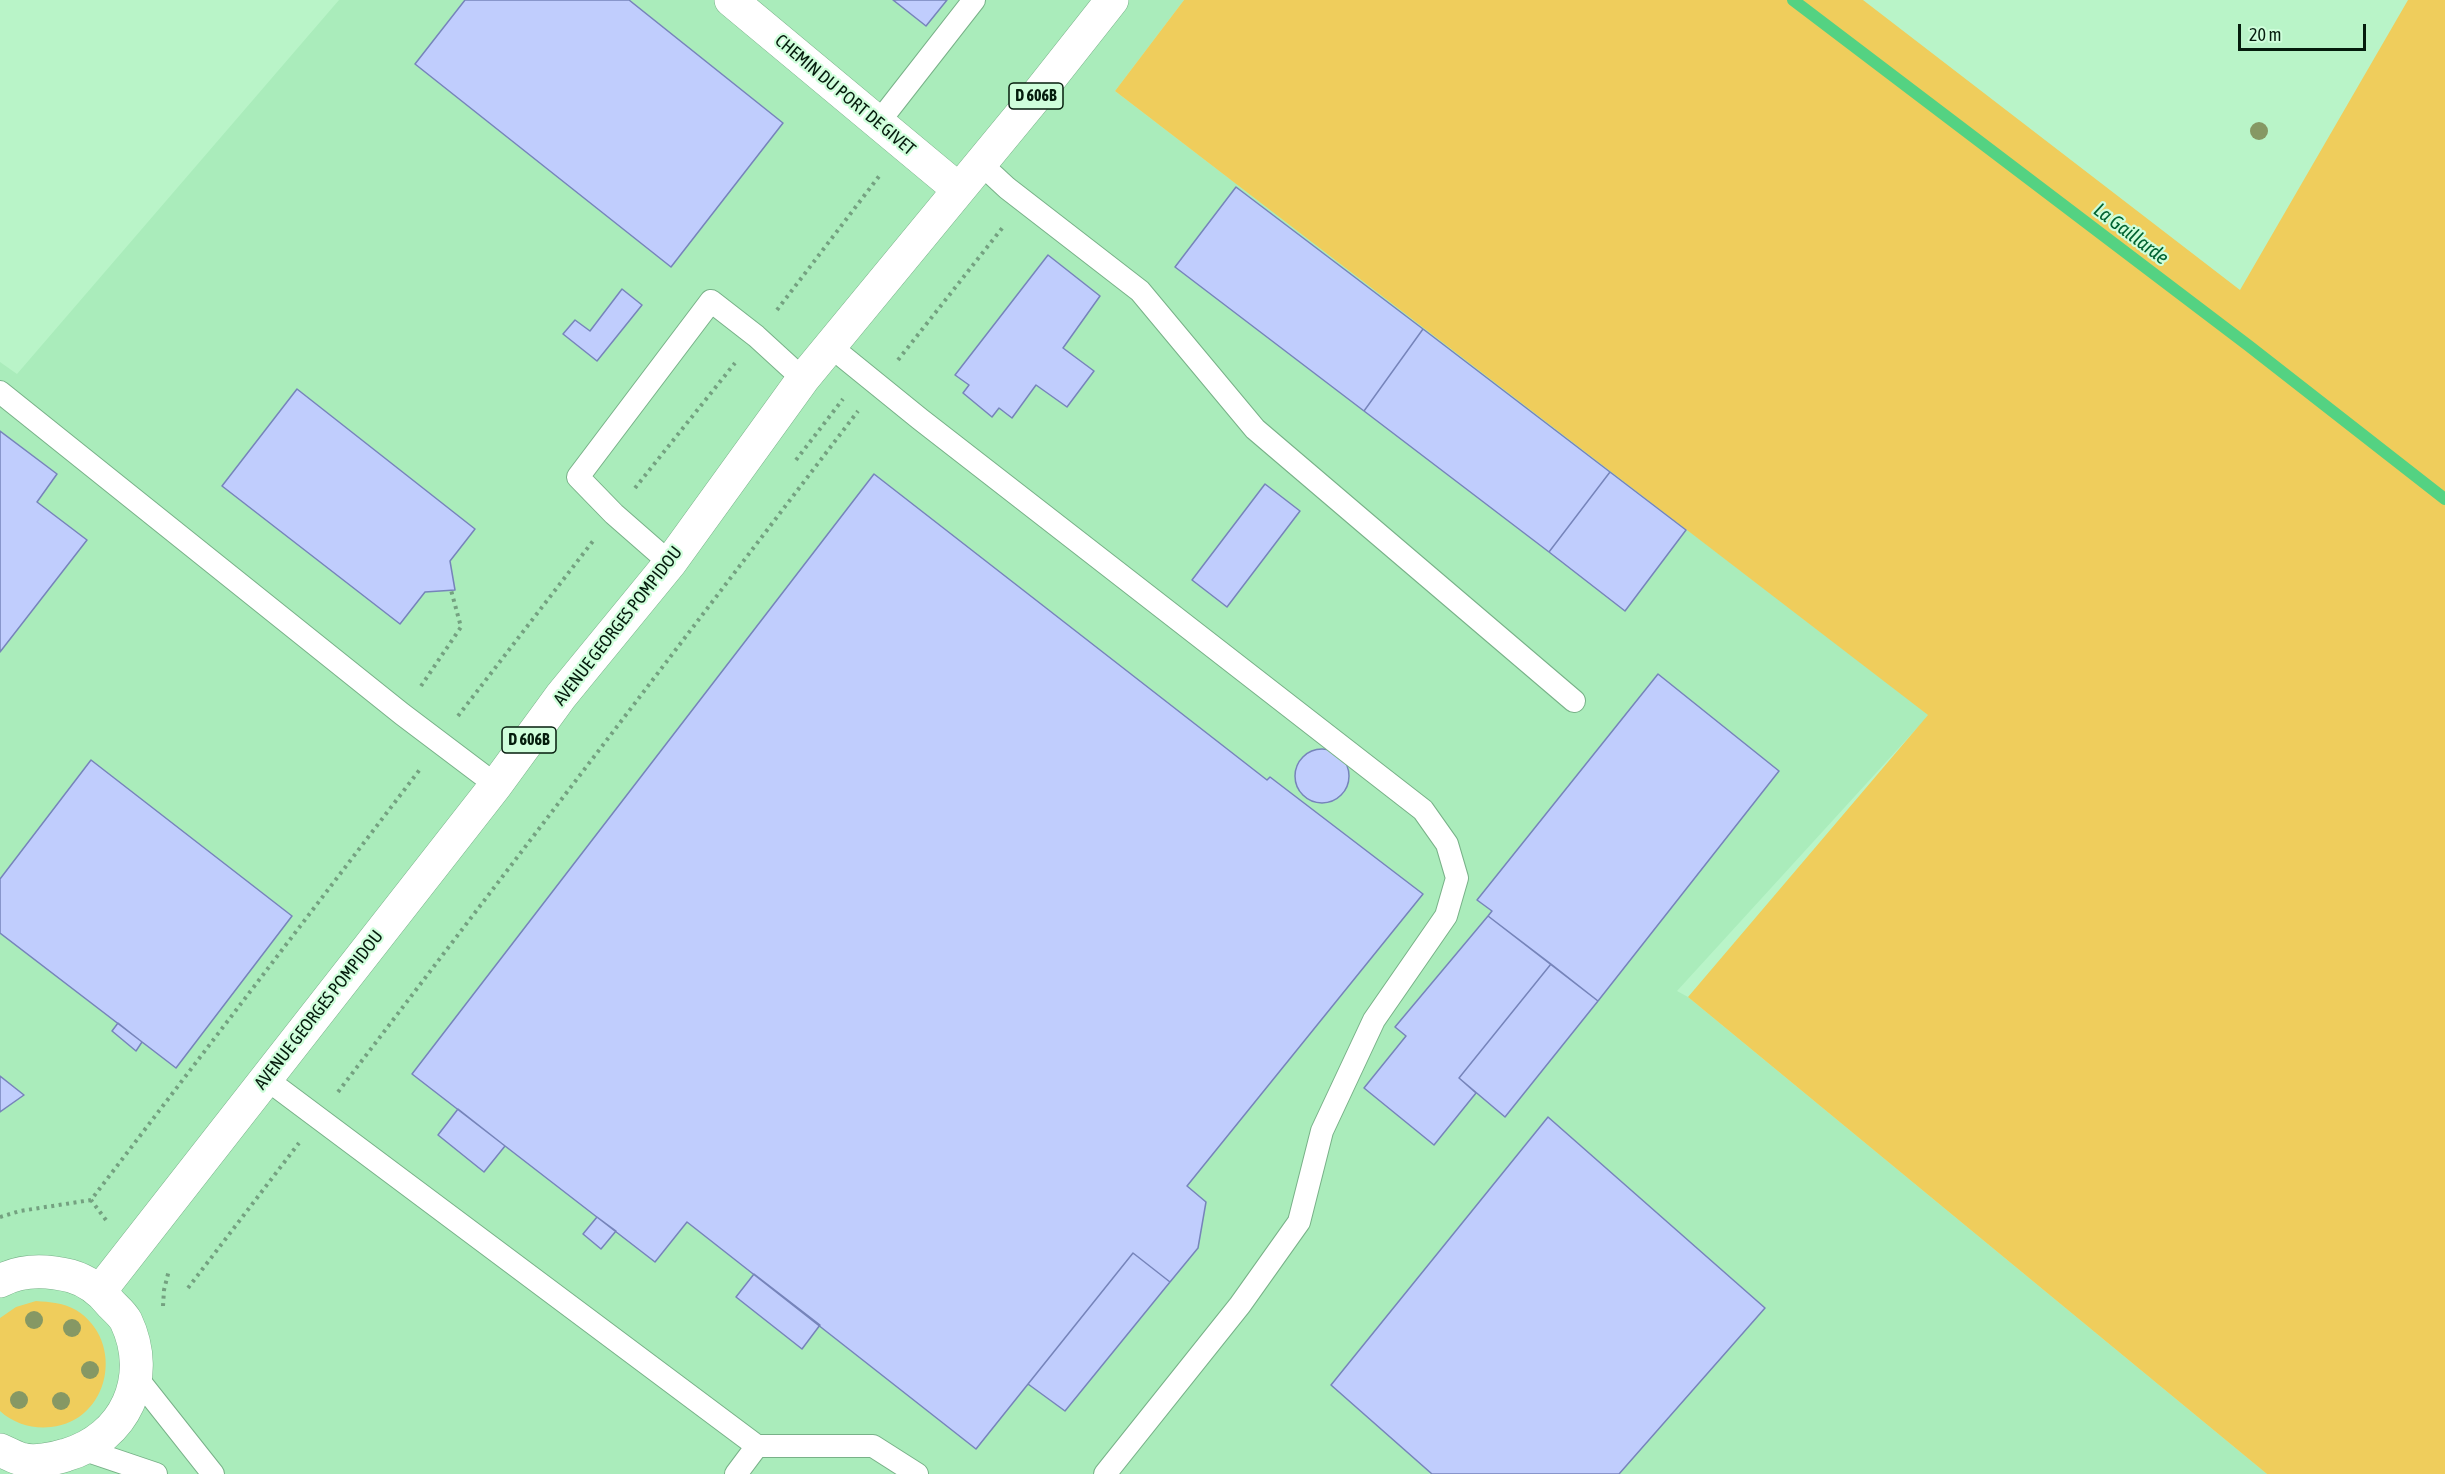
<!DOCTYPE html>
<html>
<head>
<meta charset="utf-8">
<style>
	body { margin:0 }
	#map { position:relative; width:2445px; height:1474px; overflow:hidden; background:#b9f4c8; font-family:"Asap Condensed",sans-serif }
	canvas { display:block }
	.scale { position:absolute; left:2238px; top:24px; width:128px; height:27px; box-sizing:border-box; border:3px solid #051c0d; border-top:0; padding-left:8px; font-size:18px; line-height:21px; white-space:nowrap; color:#051c0d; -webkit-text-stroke:4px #cffedb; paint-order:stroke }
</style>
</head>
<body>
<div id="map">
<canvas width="2445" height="1474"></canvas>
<div class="scale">20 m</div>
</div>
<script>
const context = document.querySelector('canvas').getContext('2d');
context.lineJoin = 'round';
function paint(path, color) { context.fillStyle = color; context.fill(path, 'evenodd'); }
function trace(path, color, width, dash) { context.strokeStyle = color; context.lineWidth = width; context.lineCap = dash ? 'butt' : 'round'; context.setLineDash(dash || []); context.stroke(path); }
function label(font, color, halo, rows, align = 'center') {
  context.font = font + ' "Asap Condensed",sans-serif'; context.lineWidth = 4.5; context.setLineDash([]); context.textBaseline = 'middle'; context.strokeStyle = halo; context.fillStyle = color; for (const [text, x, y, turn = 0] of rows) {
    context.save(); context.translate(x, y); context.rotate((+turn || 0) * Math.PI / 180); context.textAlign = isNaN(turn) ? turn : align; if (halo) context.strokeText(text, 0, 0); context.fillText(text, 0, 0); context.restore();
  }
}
paint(new Path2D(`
	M339,0H1184L1115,91L1929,715L1677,991L1688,997L2267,1474H0V362L17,374Z`), '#aaecbb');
paint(new Path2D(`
	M1184,0H1863L2240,290L2408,0H2445V1474H2267L1688,997L1928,715L1115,91Z
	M36,1301C50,1302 64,1303 76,1310C126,1341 110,1421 51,1427C33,1429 14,1424 0,1411V1318L16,1307Z`), '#efcd5c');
trace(new Path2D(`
	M1793,0L2249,346L2445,499`), '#54d282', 12);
const building = new Path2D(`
	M465,0H629L783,123L671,267L415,64Z
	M893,0H947L926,26Z
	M1236,187L1423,329L1364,411L1175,267Z
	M1048,255L1100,296L1063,348L1094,371L1067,407L1036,385L1012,418L999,408L992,417L963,393L969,385L955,375Z
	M622,289L642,305L597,361L563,334L575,320L590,331Z
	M1423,329L1610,472L1549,552L1364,411Z
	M297,389L475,529L450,561L455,590L425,592L400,624L222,486Z
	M0,431L57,474L37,502L87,540L0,652Z
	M1610,472L1686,530L1625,611L1549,552Z
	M874,474L1267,780L1270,777L1423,894L1187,1186L1206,1202L1198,1248L1170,1282L1133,1253L976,1449L687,1222L655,1262L412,1074Z
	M1265,484L1300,511L1227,607L1192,580Z
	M1658,674L1779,771L1598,1001L1488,916L1492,911L1477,900Z
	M1295 776a27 27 0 1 1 54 0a27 27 0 1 1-54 0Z
	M91,760L292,916L176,1068L0,933V879Z
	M1488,916L1551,964L1459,1078L1476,1093L1434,1145L1364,1088L1406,1036L1395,1027Z
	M1551,964L1598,1001L1505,1117L1459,1078Z
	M118,1023L142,1042L136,1051L112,1031Z
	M0,1076L24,1095L0,1112Z
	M458,1109L505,1146L484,1172L438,1135Z
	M1548,1117L1765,1308L1619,1474H1432L1331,1385Z
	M597,1217L616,1231L601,1249L583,1234Z
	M1133,1253L1170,1282L1065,1411L1028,1384Z
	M754,1274L820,1325L802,1349L736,1297Z`);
paint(building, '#c0cdfd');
trace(building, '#7684ba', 1.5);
const lane = new Path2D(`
	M878,123L974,0
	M980,163L1007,188L1140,291L1255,429L1574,701
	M830,346L920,419L1423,810L1447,844L1457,878L1446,916L1374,1020L1322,1131L1299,1222L1240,1305L1105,1474
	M0,392L402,714L496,785
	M670,563L614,514L578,477L711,301L756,336L803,379
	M265,1078L757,1446L736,1474
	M137,1378L213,1474
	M757,1446H873L917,1474
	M85,1450L156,1474`);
const street = new Path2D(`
	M731,0L958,189`);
const primary = new Path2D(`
	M0,1281C22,1269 47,1270 71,1276C88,1281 100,1290 111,1304C116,1309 123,1315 126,1321C153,1378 125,1438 66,1455C54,1459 33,1463 21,1459C14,1457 7,1453 0,1450
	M100,1291L496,785L561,696L670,563L803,379L1033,100L1112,0`);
trace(lane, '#78b188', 24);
trace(street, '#78b188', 34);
trace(primary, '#78b188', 34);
trace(new Path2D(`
	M777,310L880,175
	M898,360L1003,227
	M796,460L843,399
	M635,488L735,363
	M421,686L461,627L451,590
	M458,716L593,541
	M338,1092L858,411
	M0,1217L20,1211L91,1200
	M106,1220L91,1200L421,768
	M188,1288L299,1143
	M163,1306L164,1290L169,1270`), '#74a180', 4, [3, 4.5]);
trace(lane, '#fff', 22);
trace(street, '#fff', 33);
trace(primary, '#fff', 33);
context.fillStyle = '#869864';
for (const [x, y] of [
	[2259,131],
	[34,1320],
	[72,1328],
	[90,1370],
	[19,1400],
	[61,1401]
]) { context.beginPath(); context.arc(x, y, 9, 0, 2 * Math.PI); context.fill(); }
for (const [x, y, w] of [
	[1036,96,54],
	[529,740,54]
]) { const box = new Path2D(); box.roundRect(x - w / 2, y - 13, w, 26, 4.5); context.fillStyle = '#cffedb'; context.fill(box); trace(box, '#051c0d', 1.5); }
label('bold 16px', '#051c0d', null, [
	["D 606B",1036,96],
	["D 606B",529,740]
]);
label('18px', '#051c0d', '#cffedb', [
	["CHEMIN DU PORT DE GIVET",845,95,40],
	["AVENUE GEORGES POMPIDOU",618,626,-52],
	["AVENUE GEORGES POMPIDOU",319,1010,-52]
]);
label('italic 20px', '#026432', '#cffedb', [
	["La Gaillarde",2131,234,37]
]);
</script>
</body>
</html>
